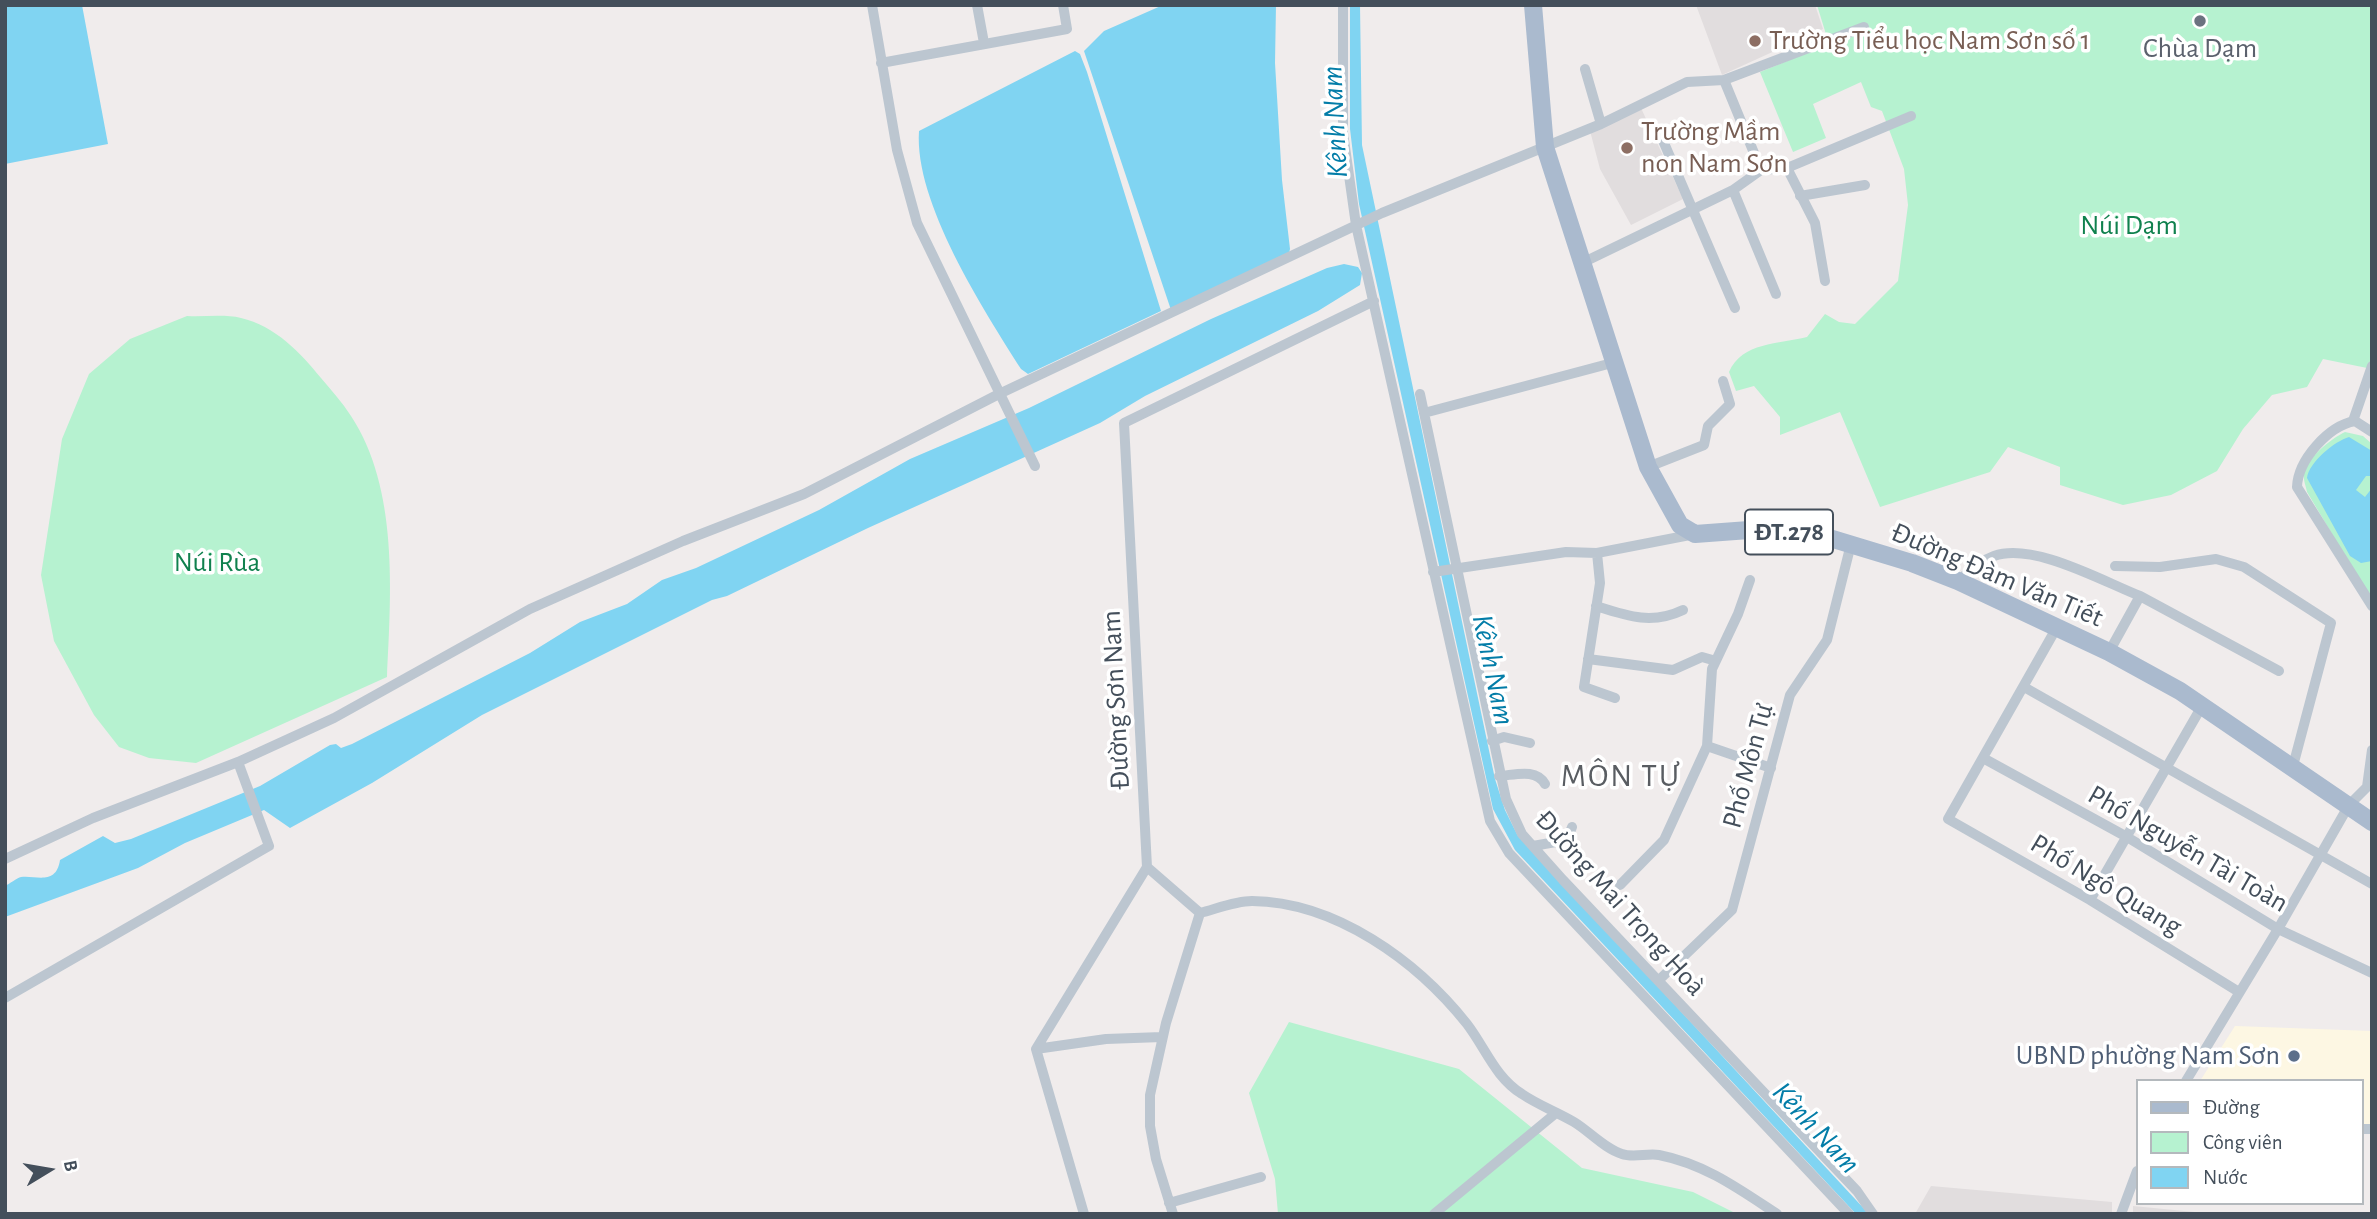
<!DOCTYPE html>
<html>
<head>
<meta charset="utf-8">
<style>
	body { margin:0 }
	#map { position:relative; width:2377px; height:1219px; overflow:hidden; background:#f0ecec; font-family:"Alegreya Sans",sans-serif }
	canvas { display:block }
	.frame { position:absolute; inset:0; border:7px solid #444f5b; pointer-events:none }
	.legend { position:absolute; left:2136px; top:1079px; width:228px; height:126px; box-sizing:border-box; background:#fff; border:2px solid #b4b9bd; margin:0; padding:9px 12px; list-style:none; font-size:21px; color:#444f5b }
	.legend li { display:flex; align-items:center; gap:14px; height:35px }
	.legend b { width:35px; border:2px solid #b4b9bd }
	.north { position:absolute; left:14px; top:1135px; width:70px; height:70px; -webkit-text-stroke:5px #fff; paint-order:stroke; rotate:79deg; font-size:19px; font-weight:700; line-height:28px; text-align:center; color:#444f5b }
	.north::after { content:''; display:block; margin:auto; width:24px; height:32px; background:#444f5b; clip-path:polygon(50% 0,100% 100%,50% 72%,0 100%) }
</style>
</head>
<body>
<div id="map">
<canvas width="2377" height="1219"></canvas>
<div class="frame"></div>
<ul class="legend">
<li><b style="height:9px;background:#aabace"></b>Đường</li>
<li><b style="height:19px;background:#b6f2d0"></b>Công viên</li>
<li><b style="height:19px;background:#80d4f2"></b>Nước</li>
</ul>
<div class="north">B</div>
</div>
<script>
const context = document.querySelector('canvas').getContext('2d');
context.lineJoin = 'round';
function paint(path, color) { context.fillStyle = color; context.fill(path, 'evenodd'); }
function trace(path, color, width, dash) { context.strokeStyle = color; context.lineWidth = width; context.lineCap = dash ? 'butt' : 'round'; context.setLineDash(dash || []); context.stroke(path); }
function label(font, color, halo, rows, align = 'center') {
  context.font = font + ' "Alegreya Sans",sans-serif'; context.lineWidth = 7; context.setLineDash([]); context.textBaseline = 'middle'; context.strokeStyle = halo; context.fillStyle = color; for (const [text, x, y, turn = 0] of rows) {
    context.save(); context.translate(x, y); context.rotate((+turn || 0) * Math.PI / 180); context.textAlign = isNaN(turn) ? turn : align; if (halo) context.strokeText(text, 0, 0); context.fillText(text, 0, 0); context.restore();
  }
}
paint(new Path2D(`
	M2235,1026L2372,1031V1124H2361V1081H2200Z`), '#fdf7e3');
paint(new Path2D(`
	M1696,5H1815L1823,29L1722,75Z
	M1641,108L1683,199L1631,225L1600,169L1589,127Z
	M1931,1186L2112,1202V1214H1915Z
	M2133,1206L2215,1214H2133Z`), '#e1ddde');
paint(new Path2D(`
	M1817,5H2372V369L2323,359L2307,387L2272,395L2243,429L2217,471L2171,495L2123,505L2060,485V467L2008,447L1990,472L1880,507L1840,412L1780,435V417L1754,386L1736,391L1729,372C1742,342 1779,344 1807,337L1825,314L1839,322L1855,324L1898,281L1908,205L1904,169L1882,111L1871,107L1861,82L1813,104L1826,138L1793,152L1760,72L1829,44Z
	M187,316C204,317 225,314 241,318C275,326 300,352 321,378C331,390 342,402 351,416C399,489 391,594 387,677L196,763L149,758L119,747L94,715L54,641L41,575L62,439L89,374L130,339Z
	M2345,432L2363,436L2372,444V601L2307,492C2306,486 2303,480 2304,474C2305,459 2332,438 2345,432Z
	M1289,1022L1459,1069L1582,1168L1693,1192L1737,1214H1278L1275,1179L1249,1093Z`), '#b6f2d0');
paint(new Path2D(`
	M5,5H82L108,144L5,164Z
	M1163,5H1276L1275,63L1282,180L1290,249L1289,253L1171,310L1084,51L1104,31Z
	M1350,5H1360L1362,145L1495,779L1505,810L1518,836L1869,1214H1856L1515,850L1493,809L1359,204L1350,129Z
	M1075,51L1080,54L1087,72L1161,311L1028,374L1021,369C983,309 914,202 919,131Z
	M1344,264L1358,267L1362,273L1360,285L1318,311L1145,396L1100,423L868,528L727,596L712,600L482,715L372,783L290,828L264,810L185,843L138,868L5,917V886C9,884 17,878 21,877C36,875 56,886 60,860L103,836L115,843L131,839L260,786L330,745L336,744L341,748L352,744L530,653L580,622L627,604L662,580L696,568L819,510L910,459L1029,408L1211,319L1327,268Z
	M2349,437L2372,451V476H2366L2356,490L2365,497L2372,488V561L2361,563L2350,556L2307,478C2309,462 2335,441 2349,437Z`), '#80d4f2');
trace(new Path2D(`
	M872,5L897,150L917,223L1035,466
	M977,5L984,43
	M1343,5V133L1356,225L1490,821L1509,853L1849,1214
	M881,63L1067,29L1063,5
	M1585,69L1601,124
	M1724,80L1761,170
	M1658,129L1735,308
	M1787,168L1815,223L1825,281
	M1733,190L1776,294
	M1800,196L1865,185
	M1582,263L1733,190L1761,170L1787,168L1911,116
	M1420,394L1506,799L1522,834L1563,880L1857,1191L1873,1214
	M1424,413L1612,363
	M2353,421L2372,366
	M2372,432L2355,421C2328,426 2298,460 2297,487L2372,606
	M1648,467L1704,445L1708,426L1730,404L1723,381
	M1597,553L1600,583L1584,687L1615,698
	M2115,566L2160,567L2216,559L2244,567L2331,623L2293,766
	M1433,572L1566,552L1597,553L1695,534
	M1958,581C1970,571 1980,561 1994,556C2033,542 2102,581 2140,596
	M1596,606C1627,616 1652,625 1683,610
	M2057,627L1948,819L2090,900L2239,992
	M2109,652L2140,596L2279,671
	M1588,659L1673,670L1702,657L1716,661
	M2024,687L2372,884
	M1492,741L1504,737L1530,743
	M1707,746L1771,768
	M1983,758L2127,837L2278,929L2372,973
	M1499,776C1515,775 1536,768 1545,784
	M1533,846L1567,840L1572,827
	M5,859L93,818L238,762L334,718L530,609L683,541L804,494L999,394L1382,213L1601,124L1687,82L1724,80L1864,27
	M1147,867L1200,913
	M1620,885L1664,840L1707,746L1712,669L1738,614L1750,580
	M2090,900L2202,706
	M1200,913C1216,909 1235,901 1252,901C1336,902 1417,961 1467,1024C1486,1049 1495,1077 1522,1094C1538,1105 1557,1112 1574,1122C1589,1131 1605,1149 1622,1154C1633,1158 1648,1153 1659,1155C1705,1164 1739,1189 1777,1214
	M1659,980L1732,910L1790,695L1827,640L1851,544
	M5,998L269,846L238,762
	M1036,1049L1106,1039L1162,1037
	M2186,1081L2278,929L2349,805L2367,787L2372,750
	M2361,1129H2372
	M1169,1203L1261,1177
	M1084,1214L1036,1049L1147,867L1124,423L1374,301
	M1173,1214L1156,1159L1150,1126V1095L1166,1023L1200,913
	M1434,1214L1556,1113
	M2121,1214L2137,1171`), '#bcc6d0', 10);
trace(new Path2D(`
	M1533,5L1545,147L1648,467L1680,525L1695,534L1749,530L1823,536L1912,563L1958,581L2109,652L2180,691L2372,822`), '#aabace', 18);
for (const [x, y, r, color] of [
	[2200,21,7,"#6b7280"],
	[1755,41,7,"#8d6e63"],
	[1627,148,7,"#8d6e63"],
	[2294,1056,7,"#5c6f8a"]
]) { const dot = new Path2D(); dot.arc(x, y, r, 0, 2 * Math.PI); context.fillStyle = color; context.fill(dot); trace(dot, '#fff', 2.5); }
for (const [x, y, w] of [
	[1789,532,88]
]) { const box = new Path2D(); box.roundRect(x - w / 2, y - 22.5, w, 45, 5); context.fillStyle = '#fff'; context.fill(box); trace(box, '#444f5b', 2); }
label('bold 26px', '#444f5b', null, [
	["ĐT.278",1789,532]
]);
label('28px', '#785e54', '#fff', [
	["Trường Tiểu học Nam Sơn số 1",1769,41],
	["Trường Mầm",1641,132],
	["non Nam Sơn",1641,164]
], 'left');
label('28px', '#5b616d', '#fff', [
	["Chùa Dạm",2200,49]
]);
label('28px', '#10814e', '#fff', [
	["Núi Dạm",2129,226],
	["Núi Rùa",217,563]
]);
label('28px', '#444f5b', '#fff', [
	["Đường Đàm Văn Tiết",1997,575,23],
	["Đường Sơn Nam",1116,700,-93],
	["Phố Môn Tự",1748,766,-75],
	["Phố Nguyễn Tài Toàn",2188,849,30],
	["Phố Ngô Quang",2106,885,31],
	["Đường Mai Trọng Hoà",1620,903,48]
]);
label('28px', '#4e5e75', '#fff', [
	["UBND phường Nam Sơn",2280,1056]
], 'right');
label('italic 30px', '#037da8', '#fff', [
	["Kênh Nam",1335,122,-93],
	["Kênh Nam",1493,670,78],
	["Kênh Nam",1816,1128,47]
]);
context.letterSpacing = '2px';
label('32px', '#595d62', '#fff', [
	["MÔN TỰ",1621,776]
]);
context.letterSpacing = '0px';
</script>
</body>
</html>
